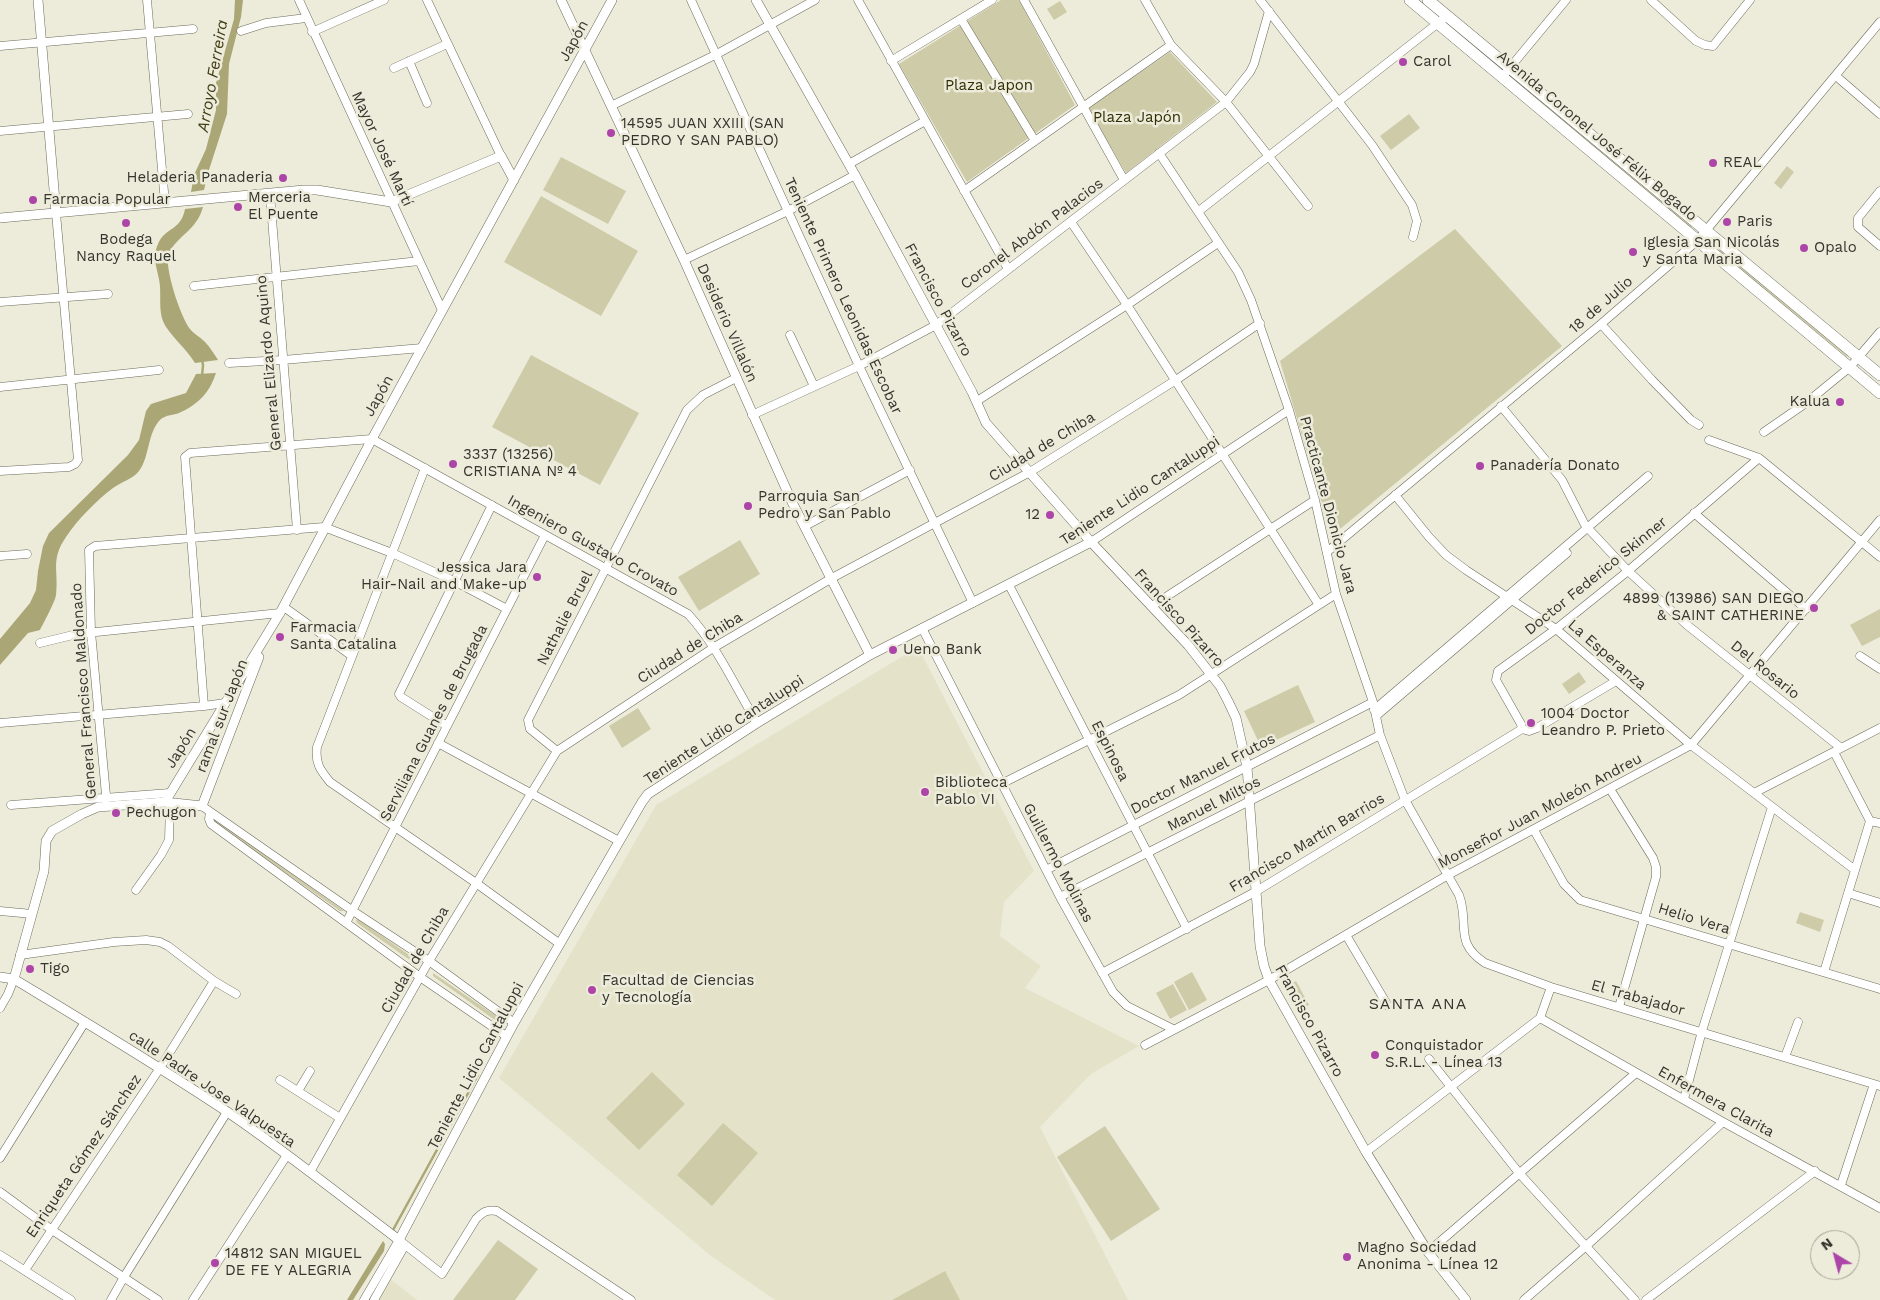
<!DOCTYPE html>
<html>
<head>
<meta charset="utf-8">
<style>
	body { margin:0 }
	#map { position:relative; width:1880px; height:1300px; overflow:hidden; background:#edecdb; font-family:"Work Sans",sans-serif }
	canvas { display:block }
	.north { position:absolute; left:1810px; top:1230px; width:50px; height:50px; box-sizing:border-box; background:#edecdb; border:1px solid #a3a295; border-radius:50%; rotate:323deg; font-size:14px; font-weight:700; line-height:20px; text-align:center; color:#35342d }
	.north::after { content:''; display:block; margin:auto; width:18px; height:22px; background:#ad45a8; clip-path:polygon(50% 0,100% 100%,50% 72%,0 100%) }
</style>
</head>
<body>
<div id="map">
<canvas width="1880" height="1300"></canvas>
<div class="north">N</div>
</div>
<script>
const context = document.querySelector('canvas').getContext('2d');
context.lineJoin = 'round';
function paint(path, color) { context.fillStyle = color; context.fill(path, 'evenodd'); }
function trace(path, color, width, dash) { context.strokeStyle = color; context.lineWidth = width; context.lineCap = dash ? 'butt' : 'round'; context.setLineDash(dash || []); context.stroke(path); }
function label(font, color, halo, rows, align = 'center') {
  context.font = font + ' "Work Sans",sans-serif'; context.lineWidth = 5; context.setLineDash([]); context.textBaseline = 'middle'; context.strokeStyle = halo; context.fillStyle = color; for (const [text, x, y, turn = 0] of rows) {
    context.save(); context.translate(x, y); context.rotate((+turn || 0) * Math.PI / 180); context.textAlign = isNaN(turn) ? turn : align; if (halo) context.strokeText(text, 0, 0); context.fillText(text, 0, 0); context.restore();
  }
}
paint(new Path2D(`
	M918,647L1034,871L1004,902L1000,936L1041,966L1025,988L1139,1046L1091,1074L1040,1127L1128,1300H775L711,1256L499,1078L656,805Z
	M389,1278L417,1300H377Z`), '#e4e3ca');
paint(new Path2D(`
	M1001,0H1019L1075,105L967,182L899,64Z
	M1060,1L1067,12L1054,20L1047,9Z
	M1449,24L1692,225V227L1691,228L1448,25Z
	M1170,52L1217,102L1126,173L1088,108Z
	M1409,114L1420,128L1391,150L1380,136Z
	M561,157L626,191L608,224L543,190Z
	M1787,166L1794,172L1781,189L1774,183Z
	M541,196L638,251L601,316L504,262Z
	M1455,229L1562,346L1334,534H1331L1280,361Z
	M1711,242L1847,354V357L1710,244L1709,243Z
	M531,355L639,413L600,485L492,427Z
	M740,540L760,574L699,611L678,577Z
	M1880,609V637L1862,646L1850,625Z
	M1579,672L1586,682L1569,694L1562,684Z
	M1298,685L1315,722L1261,747L1244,711Z
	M638,708L651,729L622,748L609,726Z
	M212,818H214L344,911H340L212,821Z
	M1800,912L1824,920L1820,932L1796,923Z
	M358,919L419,962V965H417L357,923L356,920Z
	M1192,972L1207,1000L1189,1010L1174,982Z
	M433,973L502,1020V1023H499L433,976Z
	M1296,981L1309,1005L1300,1010L1286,987Z
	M1173,984L1187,1010L1170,1019L1156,993Z
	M652,1072L685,1104L639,1150L606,1118Z
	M723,1123L758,1153L712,1206L677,1175Z
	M1105,1126L1160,1209L1111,1241L1057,1157Z
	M498,1240L538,1269L515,1300H453Z
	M945,1271L960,1300H892Z`), '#cecba8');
paint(new Path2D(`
	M235,0H243L241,17L229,64L227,114L208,173L204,190L191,192L194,175L206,149L216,110V83L234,19Z
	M203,207C197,230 178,235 169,253C163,265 181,318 190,329C194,334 200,337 205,342C210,347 214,354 218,360L195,363C187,350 175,340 166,327C158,315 161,300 160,286C159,272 151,259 158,244C165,227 181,231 185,209Z
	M216,373C210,392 198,405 179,413C174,415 166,415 161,419C147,432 150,457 139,471C133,479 121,482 113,488C96,501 78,519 66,537C50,560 59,571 56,595C55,602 44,622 40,630L28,633L0,665V639L30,603L36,590L38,571L43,546L49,533L128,455L139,440L146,411L151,404L186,393L196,374Z
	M383,1241L385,1244L384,1251L353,1300H347Z`), '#aaa675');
trace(new Path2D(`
	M202,377L203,365L202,360
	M393,1230L478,1075`), '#aaa675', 2.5);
const minor = new Path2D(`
	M147,0L165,203
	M299,0L442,310
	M427,0L501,156
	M691,0L859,366L973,603
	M858,0L1008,269
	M1024,0L1124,180
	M1145,0L1171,45L1226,102L1308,206
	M1260,0L1372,145L1412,205L1417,221L1413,237
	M1651,0L1696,41L1705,45L1713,46L1750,0
	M961,19L1035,141
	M241,31L266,23L306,18
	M312,32L384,0
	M0,46L193,29
	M409,61L427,103
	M891,61L992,0
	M394,68L447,44
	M1503,76L1566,0
	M1836,76L1880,114
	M611,106L717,54L815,0
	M0,131L188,114
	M1159,153L1238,272L1251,300L1289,410L1315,500L1336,594L1373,702L1380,735L1405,800L1459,895C1470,925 1453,942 1485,963L1551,987L1880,1086
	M849,164L925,121
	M964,191L1171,45
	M1880,191L1858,218V227L1880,246
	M270,194L297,530
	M1199,211L1447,16
	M1071,222L1127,305L1319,605
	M684,260L788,211L855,175
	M194,286L419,261
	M0,302L108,294
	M1601,324L1652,380L1691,420L1699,425
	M790,335L814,386
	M229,363L283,360L422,348
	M0,387L159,370
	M977,401L1127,305L1218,243
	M1501,406L1562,480L1585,525L1628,571L1687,625L1841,748
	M752,415L859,366L936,325L1226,102L1250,72L1254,64L1269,11
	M1764,432L1806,403L1850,367L1880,332
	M1709,440L1759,458L1880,557
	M425,468L317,747C315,763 320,770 330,782L476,883L560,944
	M0,471L69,467L75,464L78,460L56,213
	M1395,495L1429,537L1446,555L1466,570L1556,629L1691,745L1855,870
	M1694,513L1806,609
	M805,526L910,470
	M1091,542L1289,410
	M1327,552L1601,324L1698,240L1880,22
	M0,556L27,554
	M1009,585L1187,929
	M1152,606L1315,500
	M284,607L352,656
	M922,628L1060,897L1113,992L1127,1006L1173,1029
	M40,643L77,634L280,613
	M1860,656L1880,669
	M204,706L185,457L190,453L372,439L688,614C716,644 736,688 757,723
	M1374,710L1648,476
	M1376,716L1567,553
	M0,723L204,706L225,703
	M447,726L401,697L399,694L492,505
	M1522,729L1521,724L1496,680L1498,671L1556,629L1628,571L1759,458
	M1522,729L1529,731L1537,728L1616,681
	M438,743L619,841
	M557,751L530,729L528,720L687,410L703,395L736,378
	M1001,784L1179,695L1336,594
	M1610,789L1653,858L1656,867V877L1619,1007
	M1754,793L1880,728
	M11,805L170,793
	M107,806L91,632L89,550L95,546L324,527L392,553L454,581L507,609
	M202,806L353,911L429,961L514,1023
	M210,812L209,819L211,824L420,977L506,1036
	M1870,821L1880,823
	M1534,830L1564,884L1580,900L1880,989
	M1046,870L1373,702
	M136,890L161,855L169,840L170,803
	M1848,893L1880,903
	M1060,897L1380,735
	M0,911L32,914
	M346,923L545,535
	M1346,935L1388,1006
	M20,955L114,942L146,940L160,942L168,946L214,981L236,994
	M1824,972L1870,821L1834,752
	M1102,973L1255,892L1522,729
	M0,1008L8,994L14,979
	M1540,1018L1723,1122L1880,1208
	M1145,1045L1269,980L1448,875L1691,745L1880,520
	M1785,1057L1798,1022
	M1429,1059L1519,1173L1635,1300
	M280,1080L340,1118
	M298,1091L310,1071
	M1684,1099L1702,1031L1772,807
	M1366,1152L1540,1018L1551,987
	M0,1158L85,1022
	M310,1172L429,961L557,751L713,648L832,578L1030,472L1176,380L1260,323
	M1841,1185L1874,1084
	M0,1192L52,1230L158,1300
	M1428,1252L1636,1073
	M0,1255L71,1300
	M25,1270L160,1068L214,981
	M111,1300L124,1277L227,1112
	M193,1300L287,1155
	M364,1300L399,1240L442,1274L476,1219C483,1212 487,1209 497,1211L631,1300
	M374,1300L405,1245
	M1524,1300L1585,1247L1723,1122
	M1646,1300L1815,1171`);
const tertiary = new Path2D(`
	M38,0L56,213
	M561,0L684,260L792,502L870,655
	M756,0L855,175L972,392L986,423L1091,542L1188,645L1220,686L1228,701L1236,718L1247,767L1260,946L1264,966L1269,980L1366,1152L1428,1252L1466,1300
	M0,218L304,190H317L391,202L501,156L514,180
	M165,802L280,613L372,439L612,0
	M0,977L14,979C85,1022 157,1065 226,1111C285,1151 342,1197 399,1240L514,1023L642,802L648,794L757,723L870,655L1091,542
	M14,979L44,871L46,841L52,831L82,814L98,807L165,802L202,806L259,657`);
const primary = new Path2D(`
	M1410,0L1880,393
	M1428,0L1880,375`);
trace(minor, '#6c6b5b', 9);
trace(tertiary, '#6c6b5b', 10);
trace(primary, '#6c6b5b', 12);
trace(minor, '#fff', 8);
trace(tertiary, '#fff', 9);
trace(primary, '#fff', 11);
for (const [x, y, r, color] of [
	[1403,62,5,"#ad45a8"],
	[611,133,5,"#ad45a8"],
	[1713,163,5,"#ad45a8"],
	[283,178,5,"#ad45a8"],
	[33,200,5,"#ad45a8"],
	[238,207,5,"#ad45a8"],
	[1727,222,5,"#ad45a8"],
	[126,223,5,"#ad45a8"],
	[1804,248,5,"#ad45a8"],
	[1633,252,5,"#ad45a8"],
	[1840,402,5,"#ad45a8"],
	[453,464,5,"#ad45a8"],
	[1480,466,5,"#ad45a8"],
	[748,506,5,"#ad45a8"],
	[1050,515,5,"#ad45a8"],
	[537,577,5,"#ad45a8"],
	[1814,608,5,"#ad45a8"],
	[280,637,5,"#ad45a8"],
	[893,650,5,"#ad45a8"],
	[1531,723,5,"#ad45a8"],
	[925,792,5,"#ad45a8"],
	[116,813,5,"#ad45a8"],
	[30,969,5,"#ad45a8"],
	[592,990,5,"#ad45a8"],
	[1375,1055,5,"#ad45a8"],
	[1347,1257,5,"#ad45a8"],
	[215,1263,5,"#ad45a8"]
]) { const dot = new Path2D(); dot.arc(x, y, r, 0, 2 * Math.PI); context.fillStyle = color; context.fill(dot); trace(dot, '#edecdb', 2); }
label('15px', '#35342d', '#edecdb', [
	["Japón",574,41,-61],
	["Avenida Coronel José Félix Bogado",1597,136,40],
	["Mayor José Martí",382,149,65],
	["Coronel Abdón Palacios",1032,234,-37],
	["Teniente Primero Leonidas Escobar",843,296,65],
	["Francisco Pizarro",938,300,62],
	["18 de Julio",1601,305,-41],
	["Desiderio Villalón",727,323,66],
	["General Elizardo Aquino",269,363,-95],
	["Japón",379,396,-61],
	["Ciudad de Chiba",1042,447,-31],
	["Teniente Lidio Cantaluppi",1140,491,-33],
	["Practicante Dionicio Jara",1328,505,75],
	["Ingeniero Gustavo Crovato",593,546,29],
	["Doctor Federico Skinner",1596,576,-39],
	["Nathalie Bruel",565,618,-63],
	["Francisco Pizarro",1179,618,48],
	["Ciudad de Chiba",690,648,-32],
	["La Esperanza",1607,655,41],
	["Del Rosario",1765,670,39],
	["General Francisco Maldonado",84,691,-94],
	["ramal sur Japón",222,716,-69],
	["Serviliana Guanes de Brugada",434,723,-63],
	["Teniente Lidio Cantaluppi",724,730,-33],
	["Japón",181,748,-58],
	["Espinosa",1110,751,63],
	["Doctor Manuel Frutos",1203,774,-27],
	["Manuel Miltos",1214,804,-27],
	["Monseñor Juan Moleón Andreu",1540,811,-28],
	["Francisco Martín Barrios",1307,843,-31],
	["Guillermo Molinas",1058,863,62],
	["Helio Vera",1694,919,17],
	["Ciudad de Chiba",415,960,-60],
	["El Trabajador",1638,998,16],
	["Francisco Pizarro",1309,1021,61],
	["Teniente Lidio Cantaluppi",476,1066,-62],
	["calle Padre Jose Valpuesta",212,1089,34],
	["Enfermera Clarita",1716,1102,29],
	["Enriqueta Gómez Sánchez",84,1156,-56]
]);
label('15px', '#35342d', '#edecdb', [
	["Carol",1413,62],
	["14595 JUAN XXIII (SAN",621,124],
	["PEDRO Y SAN PABLO)",621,141],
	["REAL",1723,163],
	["Heladeria Panaderia",273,178,"right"],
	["Merceria",248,198],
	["El Puente",248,215],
	["Farmacia Popular",43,200],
	["Paris",1737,222],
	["Bodega",126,240,"center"],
	["Nancy Raquel",126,257,"center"],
	["Iglesia San Nicolás",1643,243],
	["y Santa Maria",1643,260],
	["Opalo",1814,248],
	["Kalua",1830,402,"right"],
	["3337 (13256)",463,455],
	["CRISTIANA Nº 4",463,472],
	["Panadería Donato",1490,466],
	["Parroquia San",758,497],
	["Pedro y San Pablo",758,514],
	["12",1040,515,"right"],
	["Jessica Jara",527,568,"right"],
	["Hair-Nail and Make-up",527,585,"right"],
	["4899 (13986) SAN DIEGO",1804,599,"right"],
	["& SAINT CATHERINE",1804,616,"right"],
	["Farmacia",290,628],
	["Santa Catalina",290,645],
	["Ueno Bank",903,650],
	["1004 Doctor",1541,714],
	["Leandro P. Prieto",1541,731],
	["Biblioteca",935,783],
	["Pablo VI",935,800],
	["Pechugon",126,813],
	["Tigo",40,969],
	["Facultad de Ciencias",602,981],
	["y Tecnología",602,998],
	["Conquistador",1385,1046],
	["S.R.L. - Línea 13",1385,1063],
	["Magno Sociedad",1357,1248],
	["Anonima - Línea 12",1357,1265],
	["14812 SAN MIGUEL",225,1254],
	["DE FE Y ALEGRIA",225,1271]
], 'left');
label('15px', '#302c03', '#edecdb', [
	["Plaza Japon",989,86],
	["Plaza Japón",1137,118]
]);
label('italic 16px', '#3f3b13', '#edecdb', [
	["Arroyo Ferreira",213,76,-80]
]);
context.letterSpacing = '1px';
label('16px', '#35342d', '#edecdb', [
	["SANTA ANA",1418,1004]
]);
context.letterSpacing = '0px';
</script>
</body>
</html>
